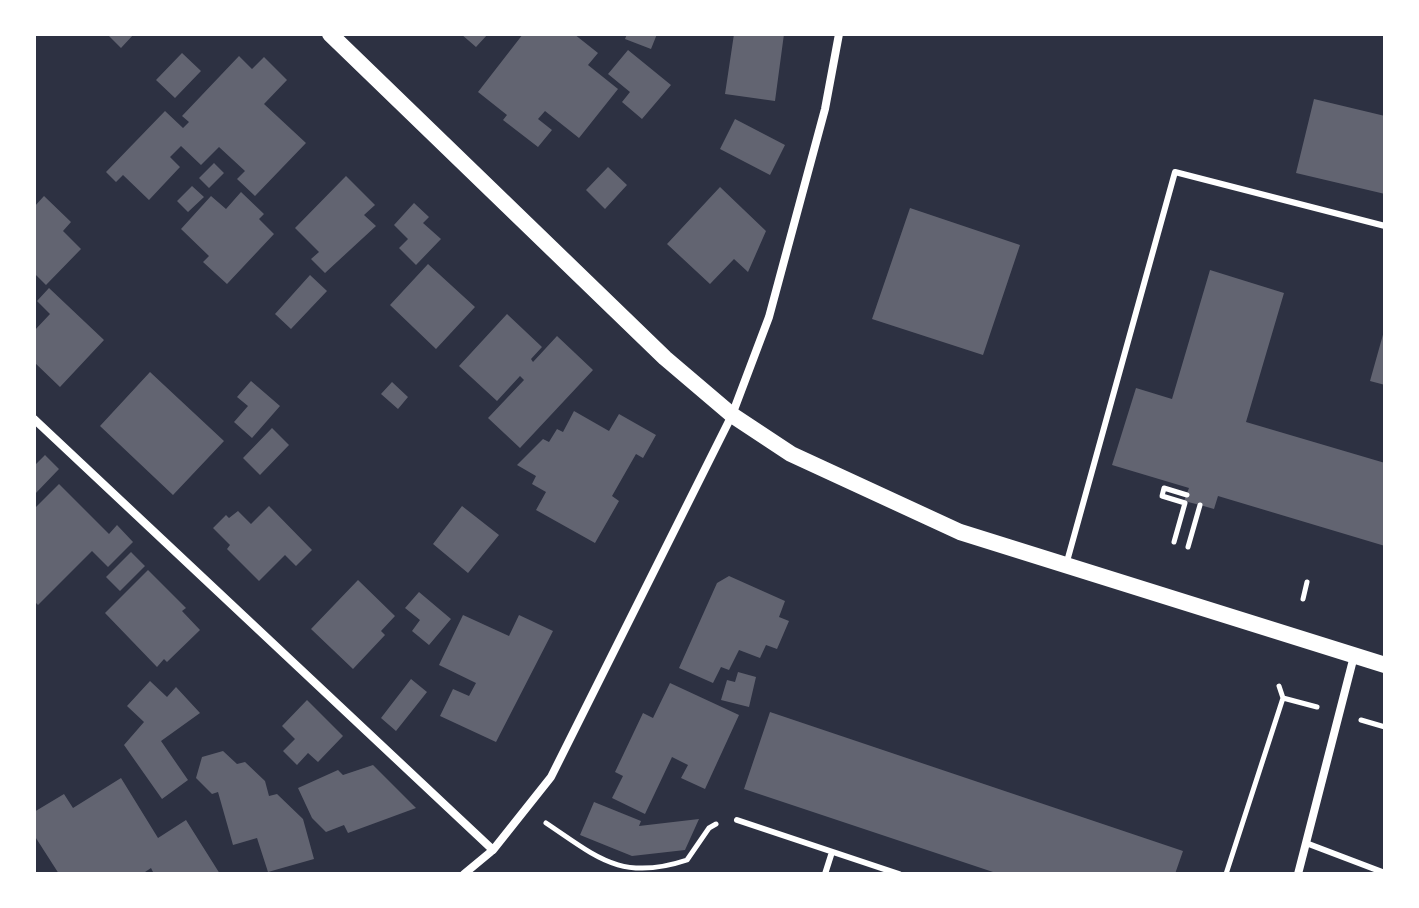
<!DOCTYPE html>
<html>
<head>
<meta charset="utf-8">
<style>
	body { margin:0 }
	#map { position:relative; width:1419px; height:908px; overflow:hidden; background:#2d3142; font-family:"Work Sans",sans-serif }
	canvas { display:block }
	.frame { position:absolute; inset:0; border:36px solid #fff; pointer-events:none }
</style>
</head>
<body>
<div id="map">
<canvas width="1419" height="908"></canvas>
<div class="frame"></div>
</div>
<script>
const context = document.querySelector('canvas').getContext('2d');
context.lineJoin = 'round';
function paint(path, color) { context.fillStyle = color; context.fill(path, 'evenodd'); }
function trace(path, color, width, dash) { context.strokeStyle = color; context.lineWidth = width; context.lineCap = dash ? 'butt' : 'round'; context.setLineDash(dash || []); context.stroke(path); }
paint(new Path2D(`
	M107,34H134L121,48Z
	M461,34H488L476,47Z
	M523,34H574L598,53L588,65L618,89L579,138L545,111L538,119L552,130L538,147L503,120L507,115L478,92Z
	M627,34H657L651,49L625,39Z
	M734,34H784L775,101L725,94Z
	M628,50L671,85L642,119L622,102L630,92L608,74Z
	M182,53L201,71L175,98L156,80Z
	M239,56L252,69L264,57L287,80L264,104L306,143L255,196L237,179L245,171L219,147L201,165L181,146L170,157L180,167L149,200L123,175L116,182L106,172L165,111L183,128L189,122L182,116Z
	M1314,99L1385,116V194L1296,173Z
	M735,119L785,145L770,175L720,149Z
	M214,163L224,173L209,188L199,178Z
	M608,167L627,185L605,209L586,190Z
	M346,176L375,205L364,215L376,226L325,273L311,259L319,252L295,228Z
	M192,186L204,197L188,212L177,201Z
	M720,187L766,231L748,272L734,259L710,284L667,244Z
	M241,192L264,214L259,219L274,234L227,284L203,262L209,256L181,229L211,196L226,209Z
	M44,196L71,222L63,231L81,249L46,285L34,273V207Z
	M414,203L429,217L423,223L441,239L416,265L399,248L408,239L394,225Z
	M910,208L1020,245L983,355L872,319Z
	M428,264L475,307L436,349L390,305Z
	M1210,270L1284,293L1246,422L1385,463V546L1218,496L1214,509L1200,505L1184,501L1189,488L1112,465L1136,388L1172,399Z
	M310,275L327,291L291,329L275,314Z
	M49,288L104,340L60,387L34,362V331L50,314L37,301Z
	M507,314L542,347L531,359L533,362L557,336L593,370L520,448L488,418L524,380L520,376L497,401L459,366Z
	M1384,331H1385V385L1370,381Z
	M150,372L224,441L173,495L100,426Z
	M251,381L280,406L252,438L234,422L248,406L237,397Z
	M392,382L408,397L398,409L381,394Z
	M574,411L609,431L619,414L656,435L643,458L636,454L612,496L619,501L595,543L536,510L546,492L532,484L536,476L517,465L543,439L549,442L557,429L563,432Z
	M272,428L289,445L260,475L243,458Z
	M45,455L59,469L34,495V466Z
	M59,484L109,534L117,525L133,542L108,567L92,551L38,605L34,601V509Z
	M269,506L312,550L296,566L285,555L259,581L227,549L230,545L213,528L226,515L229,518L238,511L251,524Z
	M462,506L499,535L468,573L433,544Z
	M131,552L145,566L120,591L106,577Z
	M148,570L186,608L182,611L200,630L167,662L164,659L157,667L105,613Z
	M729,576L785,601L779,617L789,621L777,649L766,645L760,658L739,650L729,670L721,667L713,683L679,668L717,583Z
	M358,580L395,616L381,631L385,635L353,669L311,629Z
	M419,592L451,619L429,645L412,631L420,620L405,608Z
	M463,615L509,636L519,615L553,631L496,742L440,716L453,689L469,696L476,683L439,665Z
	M738,672L756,677L749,707L721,700L727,680L735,682Z
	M411,679L427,692L396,731L381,718Z
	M150,681L167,697L176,687L200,713L161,741L188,780L162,799L124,745L144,722L127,706Z
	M670,683L739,715L705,789L681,778L688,765L672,757L645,814L612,798L623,776L615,772L643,713L653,718Z
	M307,700L343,736L318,762L308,753L297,765L283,751L295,739L282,726Z
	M770,712L1183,851L1175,874H999L744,789Z
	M223,751L237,764L245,762L265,781L269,796L277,794L303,819L314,859L268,872L257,838L233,845L218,792L212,794L196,778L202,757Z
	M373,765L416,808L348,833L344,825L326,832L312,818L298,788L338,770L343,775Z
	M121,778L158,838L186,820L220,874H154L151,868L142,874H59L34,835V812L64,794L73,808Z
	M594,802L641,821L639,826L699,819L685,850L632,856L580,835Z`), '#626471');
trace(new Path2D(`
	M1174,542L1185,503L1162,496L1164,488L1187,495
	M1188,547L1200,505
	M1303,599L1307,582
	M1283,698L1317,707
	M1361,720L1385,727
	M546,823C597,857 621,882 687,860L709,828L716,824
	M1226,874L1283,698L1279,686`), '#fff', 5);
trace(new Path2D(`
	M1066,565L1175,172L1385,226
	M737,820L899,874
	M1306,843L1385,873
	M825,874L832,852`), '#fff', 6);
trace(new Path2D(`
	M34,419L493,850
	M464,874L493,850L551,777L732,415L769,317L825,109L839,34
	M1298,874L1354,656`), '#fff', 8);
trace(new Path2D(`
	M330,34L665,358L732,415L791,454L960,532L1385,665`), '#fff', 16);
</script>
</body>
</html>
